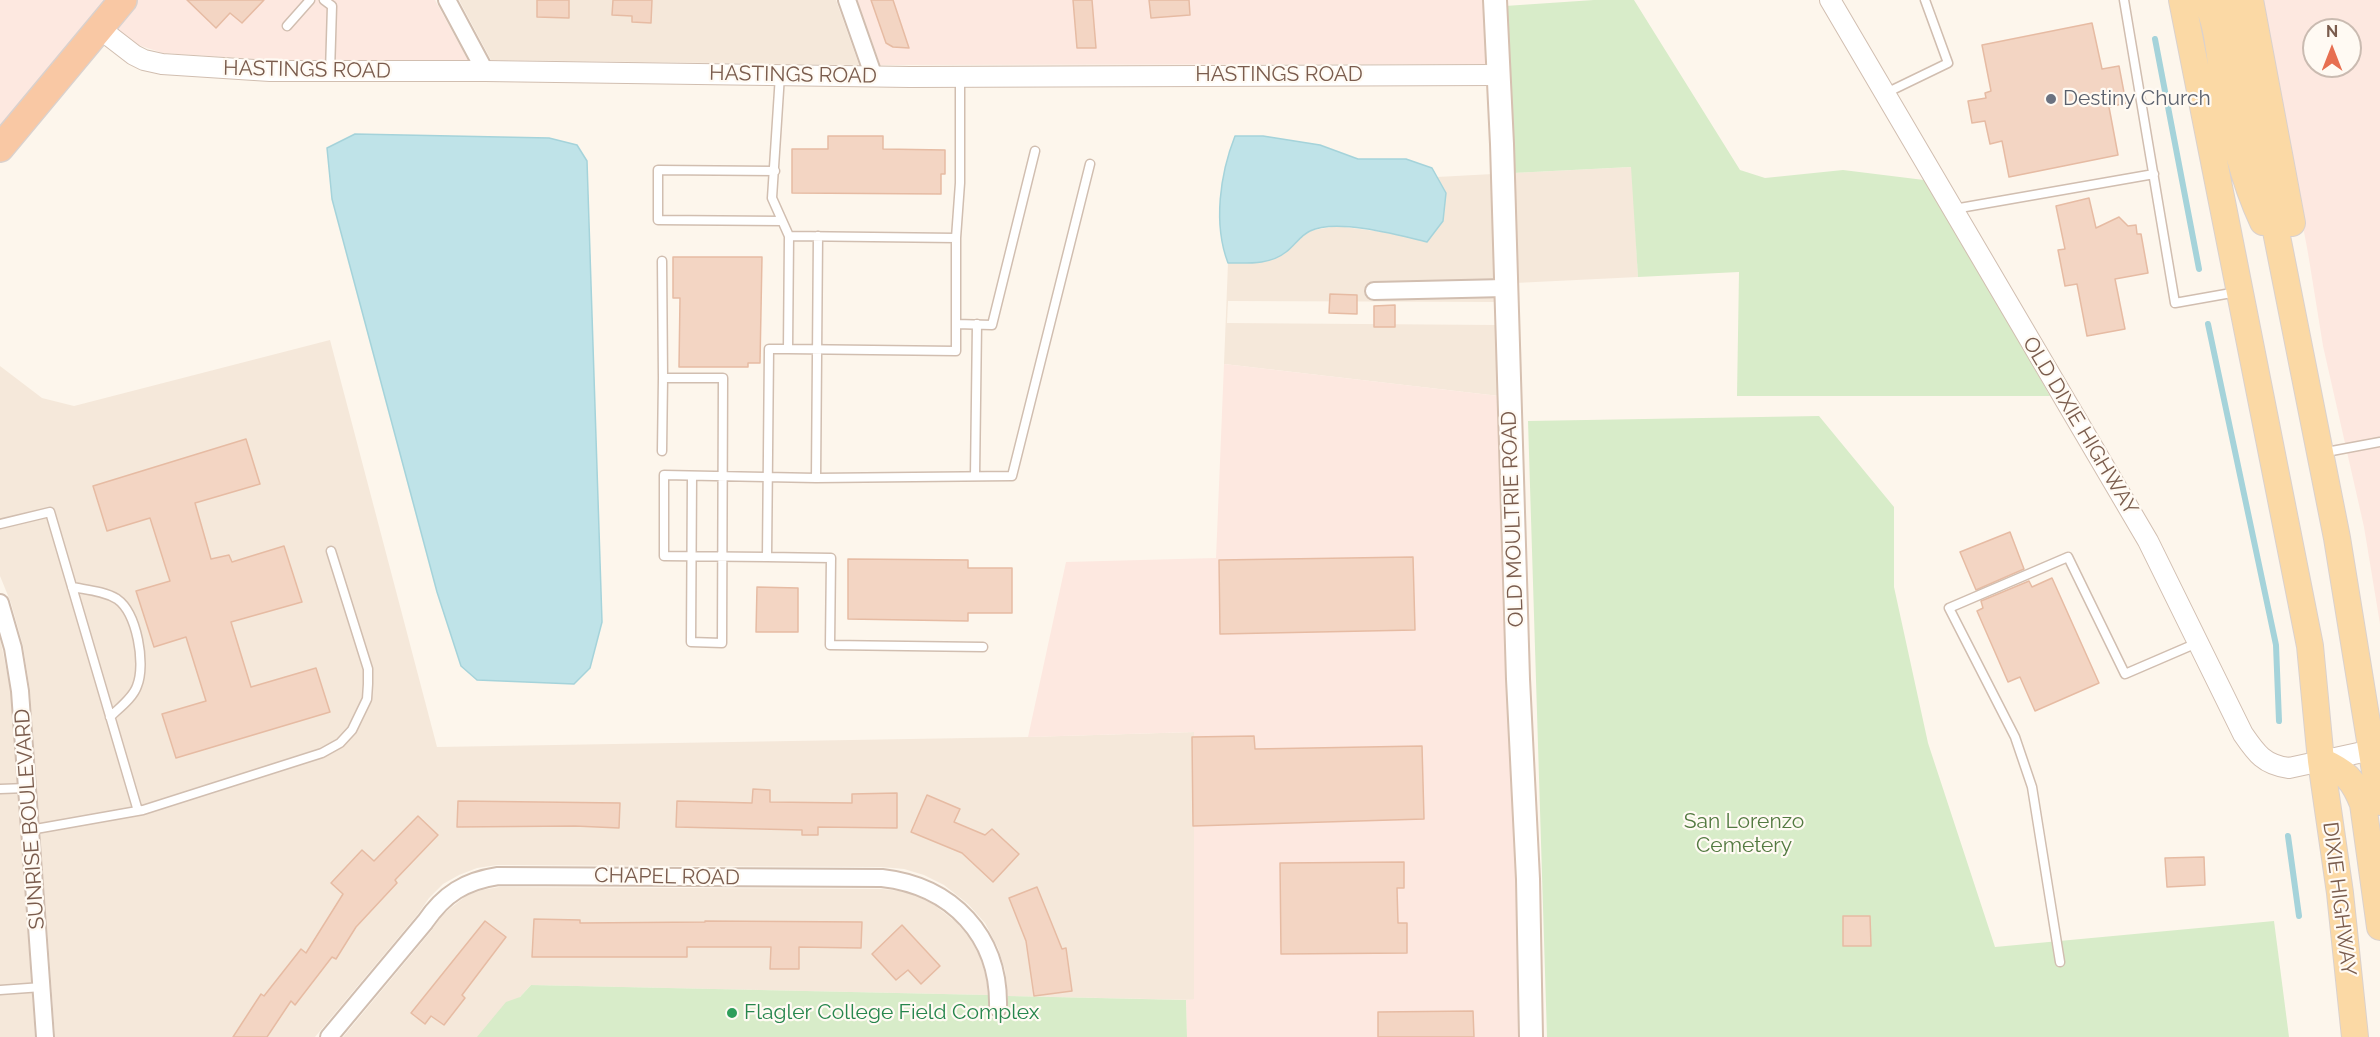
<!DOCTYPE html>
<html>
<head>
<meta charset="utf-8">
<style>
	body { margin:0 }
	#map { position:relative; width:2380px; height:1037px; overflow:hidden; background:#fdf6ec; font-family:Raleway,sans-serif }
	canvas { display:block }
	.north { position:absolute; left:2302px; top:18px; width:60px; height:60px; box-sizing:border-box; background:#fffaf3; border:2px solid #cabbb1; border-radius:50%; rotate:0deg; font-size:16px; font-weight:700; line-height:24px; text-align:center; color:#7a5c4d }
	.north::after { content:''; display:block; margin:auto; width:21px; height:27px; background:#e76f51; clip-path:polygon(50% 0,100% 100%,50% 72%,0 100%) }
</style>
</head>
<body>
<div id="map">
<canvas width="2380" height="1037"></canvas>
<div class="north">N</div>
</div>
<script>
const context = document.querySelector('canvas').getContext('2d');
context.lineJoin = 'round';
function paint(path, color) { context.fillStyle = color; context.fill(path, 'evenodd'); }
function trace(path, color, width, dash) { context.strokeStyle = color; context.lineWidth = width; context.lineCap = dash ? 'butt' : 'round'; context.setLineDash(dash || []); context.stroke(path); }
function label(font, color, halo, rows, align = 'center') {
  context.font = font + ' Raleway,sans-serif'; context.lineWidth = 4.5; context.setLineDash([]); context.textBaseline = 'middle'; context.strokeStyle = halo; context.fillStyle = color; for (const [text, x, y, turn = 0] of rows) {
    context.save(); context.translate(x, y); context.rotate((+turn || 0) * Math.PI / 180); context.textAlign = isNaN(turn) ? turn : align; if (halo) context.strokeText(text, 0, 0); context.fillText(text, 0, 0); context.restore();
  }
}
paint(new Path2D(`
	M459,0H836L859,65L491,60Z
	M1632,167L1638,277L1515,283L1513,173Z
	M1493,174L1496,302L1228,301L1227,323L1497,325L1499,396L1224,364L1228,263H1259L1284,254L1309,231L1337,226L1390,233L1427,242L1446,193L1437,177Z
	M330,340L437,747L1028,737L1194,732V1000L1008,996L1005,970L998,948L985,923L968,904L944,885L924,875L904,869L881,867L497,865L477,868L459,875L443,884L429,898L418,914L315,1037H55L30,690L23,646L11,603L0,576V366L42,398L74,406Z
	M0,638L11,692L35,1037H0Z
	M499,887L882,889L900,891L917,896L933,904L956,922L970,938L980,957L986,976L988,995L531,985L483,1037H343L432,930L442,915L467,895L482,890Z`), '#f5e8da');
paint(new Path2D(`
	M0,0H109L0,131Z
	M137,0H435L468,60H271L163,53L138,45L114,27Z
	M857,0H1485L1488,64L880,65Z
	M2260,0H2380V624L2364,527L2323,346L2308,253ZM2314,30H2350V66H2314Z
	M1224,364L1499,396L1514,772L1521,1037H1187L1186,1000L1194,999V732L1028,737L1066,562L1216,558Z`), '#fde8e0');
paint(new Path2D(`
	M1594,0H1634L1740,170L1765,178L1843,170L1924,180L1977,267L2050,396H1737L1739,272L1638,277L1631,167L1513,173L1505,6Z
	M1819,416L1894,507V587L1928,743L1995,947L2274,921L2289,1037H1547L1528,421Z
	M531,985L988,995V1018L1008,1017V996L1186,1000L1187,1037H477L506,1002L520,997Z`), '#d8ecc9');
const water = new Path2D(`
	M355,134L549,138L577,145L587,161L602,622L590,668L574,684L477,680L461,666L437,592L332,199L327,148Z
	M1235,136H1263L1320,145L1358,159H1406L1432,168L1446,193L1443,221L1427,242C1399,235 1336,218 1310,231C1301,235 1294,246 1286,252C1270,265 1247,263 1228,263C1213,224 1220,174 1235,136Z`);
paint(water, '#bfe3e8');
trace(water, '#a5d3da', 1.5);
trace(new Path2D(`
	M2155,39L2199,269
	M2208,324L2276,645L2279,721
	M2288,836L2299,916`), '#a5d3da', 6);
const building = new Path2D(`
	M187,0H264L242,23L230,13L216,28Z
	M537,0H569V18L537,17Z
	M613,0H652L651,23L632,22V16L612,15Z
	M871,0H893L909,48L893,47L886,43Z
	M1073,0H1092L1096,48H1077Z
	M1149,0H1189L1190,15L1151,18Z
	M2092,23L2102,69L2119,66L2126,103L2109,107L2118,155L2009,177L2002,141L1990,144L1985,121L1972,123L1968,101L1986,98L1985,93L1991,91L1982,45Z
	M828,136H883V149L945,150V174H941V194L792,193V149H828Z
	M2089,198L2096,228L2119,217L2128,226L2136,225L2137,234H2141L2148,273L2115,279L2125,329L2087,336L2077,284L2065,286L2058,250L2065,249L2056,206Z
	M673,257H762L760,363H748V367H679L680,298H673Z
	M1330,294L1357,295V314L1329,313Z
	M1395,305V327H1374V306Z
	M246,439L260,484L195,503L211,559L229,555L232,562L284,546L302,602L231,622L251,687L316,668L330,712L176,758L162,714L206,701L186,637L154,647L136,591L170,581L150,518L107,531L93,486Z
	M2010,532L2024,569L1976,590L1960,552Z
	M1413,557L1415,630L1220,634L1219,560Z
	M848,559L968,560V568H1012V613H968V621L848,619Z
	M2052,578L2099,683L2035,711L2020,677L2008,682L1977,611L1983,608L1981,601L2029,581L2032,587Z
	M757,587L798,588V632H756Z
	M1254,736L1255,749L1422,746L1424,819L1193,826L1192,737Z
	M753,789L770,790V802L852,803V794L897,793V828L818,827V835H802V830L676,827L677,801L752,803Z
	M927,795L960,809L954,822L985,835L992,829L1019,854L993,882L962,853L911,832Z
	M458,801L620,803L619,828L575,826L457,827Z
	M418,816L438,835L395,880L397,883L356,927L336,959L332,957L295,1005L291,1001L267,1037H233L261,994L264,996L301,949L306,953L343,894L331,883L362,850L374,861Z
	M2204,857L2205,885L2167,887L2165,858Z
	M1404,862V888H1397L1398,923H1407V953L1281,954L1280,863Z
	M1037,887L1062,949L1066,948L1072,991L1034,996L1026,941L1009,898Z
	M1843,916H1870L1871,946H1843Z
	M534,919L580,920V923L705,922V921L862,922L861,948L799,947V969H770L771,947H687V957H532Z
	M485,921L506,937L462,995L465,998L444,1025L431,1016L425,1024L411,1013Z
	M902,925L940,966L921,984L908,970L896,980L872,954Z
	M1473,1011L1474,1037H1378V1012Z`);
paint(building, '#f3d5c3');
trace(building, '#e6bba3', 1.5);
const service = new Path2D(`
	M324,0L332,6L330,72
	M2124,0L2175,303L2237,292
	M287,26L310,0
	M780,75L772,198L789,236L956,238L960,183V77
	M1886,93L1948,63L1925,0
	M775,171L658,170V220L782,221
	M1954,209L2154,174
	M789,236L788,349L956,351V238
	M662,261L663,378
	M956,324L992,325L1035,151
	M788,349H769L767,557L664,556V475C715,476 765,477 816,478L818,236
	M662,451L663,378H723L722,643L691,642L692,476
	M2321,453L2380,442
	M975,476L977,324
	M816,478L1012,476L1090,164
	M0,524L50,512L138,811
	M767,557L831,558L830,645L983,647
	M72,587C87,590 104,591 117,599C137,613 146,664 137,686C133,698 119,708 110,717
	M0,789L27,788
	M30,830L143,810L322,753L340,743L352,730L367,699L368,684V669L331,551
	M2060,962L2032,787L2015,737L1949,608L2068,557L2125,674L2197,643
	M0,990L42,987`);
const minor = new Path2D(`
	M447,0L485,71
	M847,0L874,77
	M1374,291L1505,288
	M0,603L13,648L20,691L45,1037
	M329,1037L425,922C444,894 465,881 498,876L882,878C952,886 1000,936 998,1008`);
const tertiary = new Path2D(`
	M1830,0L2148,541L2243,734C2256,753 2264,765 2289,768L2372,750
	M99,28L134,55L144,60L162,64L270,71H485L910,77L1498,75`);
const secondary = new Path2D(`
	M1495,0L1502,144L1518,679L1528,879L1531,1037`);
const primary = new Path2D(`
	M2182,0L2310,646L2321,761L2340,893L2355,1037
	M2205,0C2218,20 2220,61 2224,85C2233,133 2242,177 2263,222
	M2230,0L2337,538L2380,802
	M2250,0L2292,223
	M2321,761C2346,772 2353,779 2363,804L2380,927`);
const trunk = new Path2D(`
	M0,148L123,0`);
trace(service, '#d1beb0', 11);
trace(minor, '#d1beb0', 20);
trace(tertiary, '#d1beb0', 22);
trace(secondary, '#d6c0b0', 26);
trace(primary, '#dad1cd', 28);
trace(trunk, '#dad1cd', 30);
trace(service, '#fff', 8);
trace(minor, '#fff', 16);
trace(tertiary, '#fff', 20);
trace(secondary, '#fff', 22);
trace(primary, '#fbd9a5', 26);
trace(trunk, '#f9c8a4', 27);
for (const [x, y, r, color] of [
	[2051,99,6,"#6b7280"],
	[732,1013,6,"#2e9e5b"]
]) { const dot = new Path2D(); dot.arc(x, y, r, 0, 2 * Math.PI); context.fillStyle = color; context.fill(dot); trace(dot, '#fffaf3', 2); }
label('21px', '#7a5c4d', '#fffaf3', [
	["HASTINGS ROAD",307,70,1],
	["HASTINGS ROAD",793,75,1],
	["HASTINGS ROAD",1279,75],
	["OLD DIXIE HIGHWAY",2080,426,59],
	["OLD MOULTRIE ROAD",1513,519,-92],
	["SUNRISE BOULEVARD",30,819,-94],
	["CHAPEL ROAD",667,877,1],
	["DIXIE HIGHWAY",2339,899,83]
]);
label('21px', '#5b616d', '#fffaf3', [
	["Destiny Church",2063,99]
], 'left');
label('21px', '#537a41', '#fffaf3', [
	["San Lorenzo",1744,822],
	["Cemetery",1744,846]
]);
label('21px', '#27864d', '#fffaf3', [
	["Flagler College Field Complex",744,1013]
], 'left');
</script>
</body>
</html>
